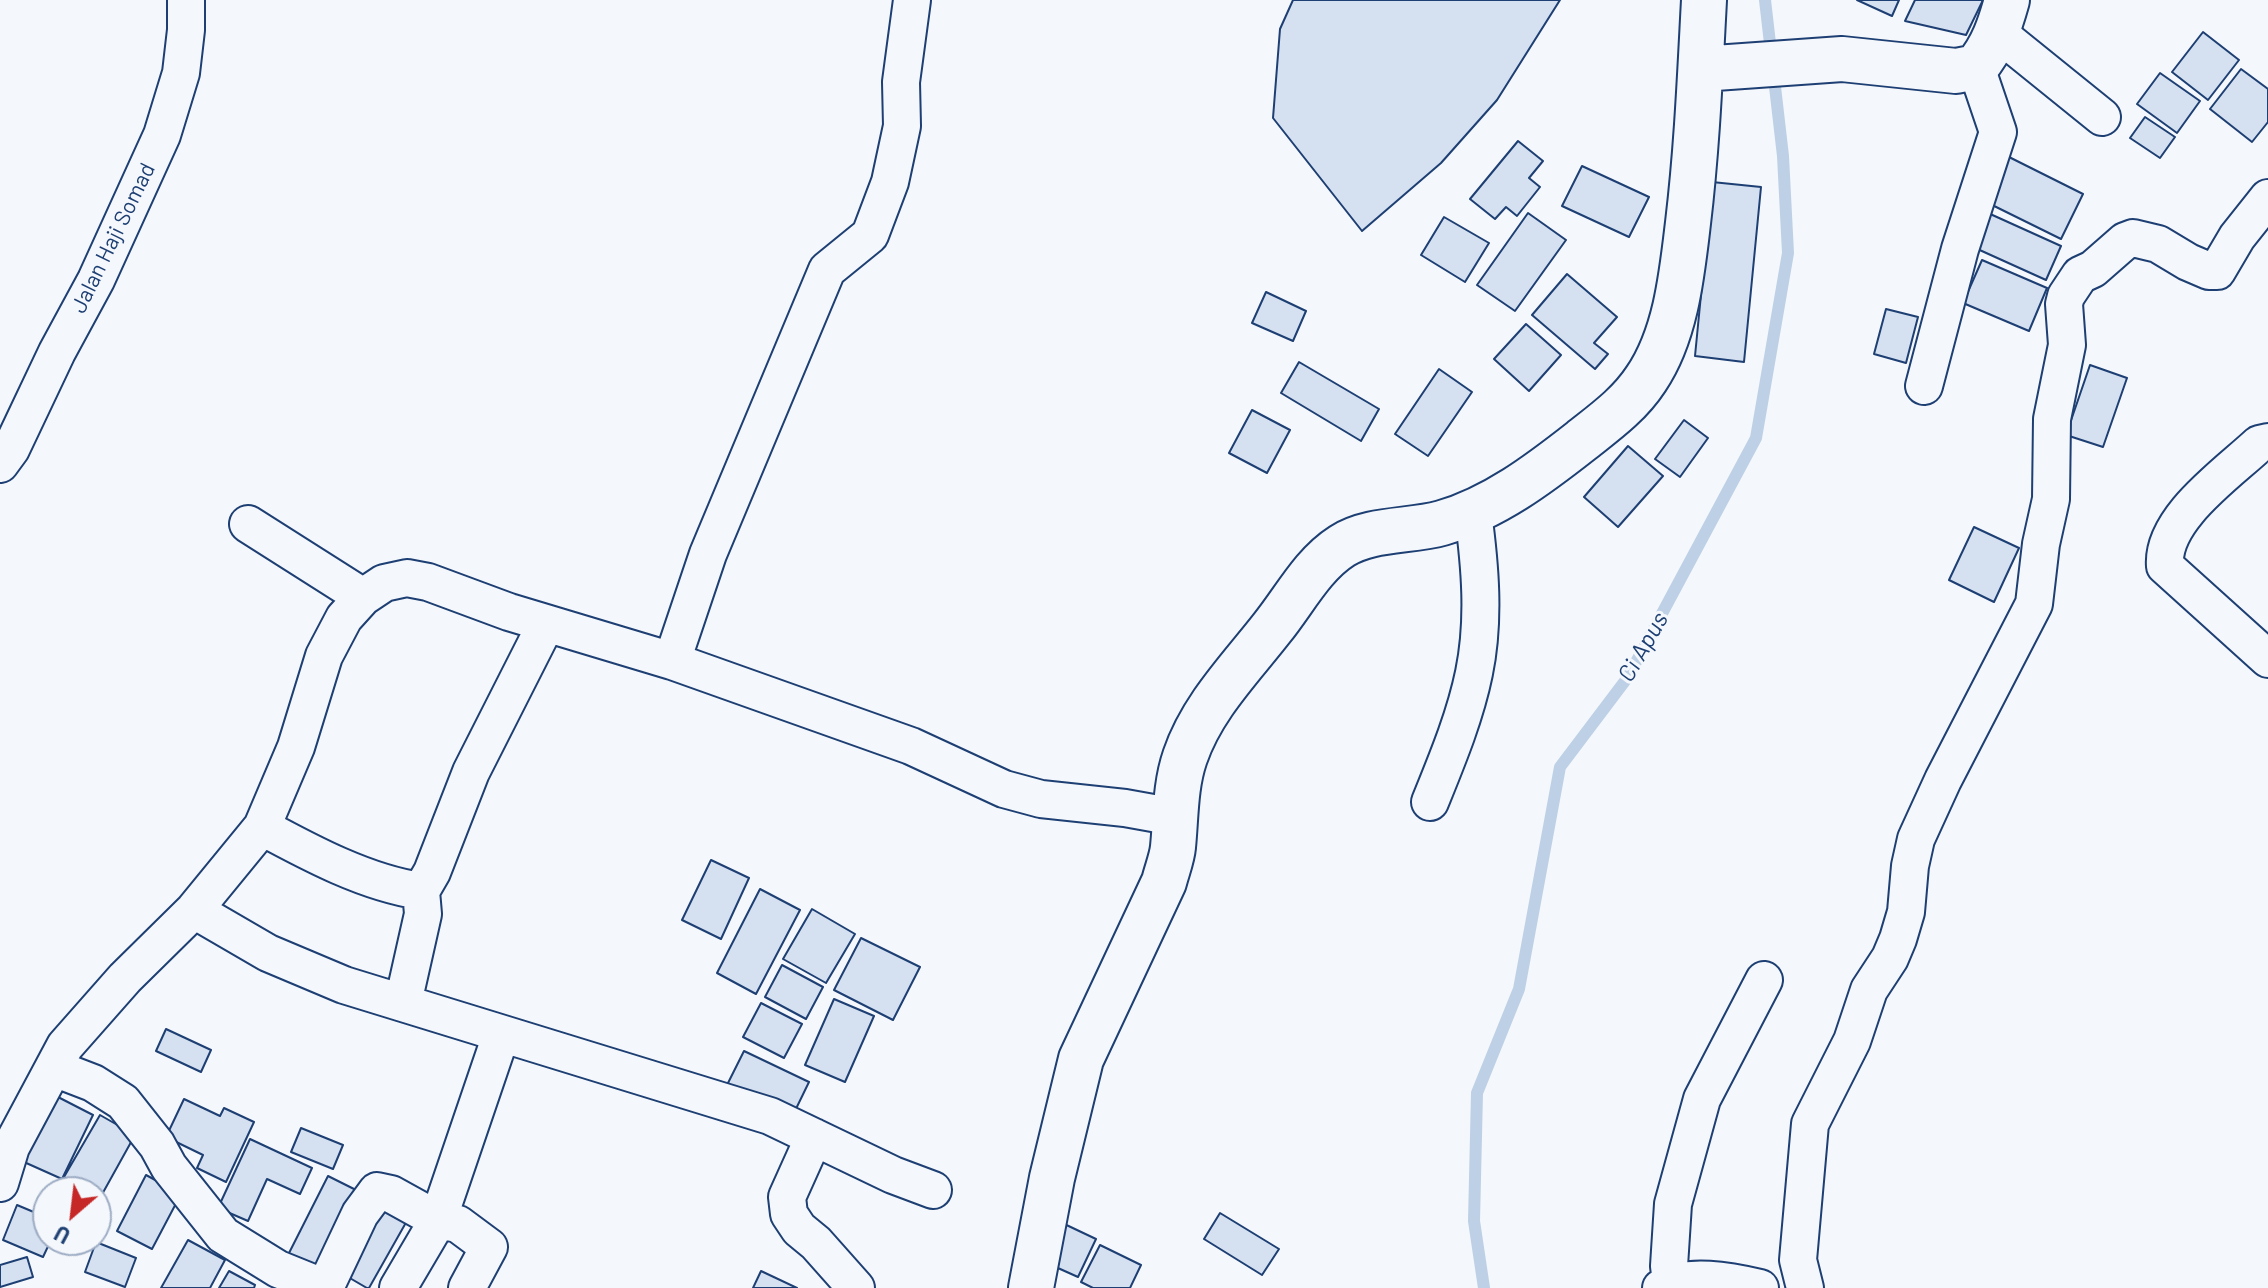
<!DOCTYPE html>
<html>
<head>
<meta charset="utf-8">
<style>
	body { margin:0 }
	#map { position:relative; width:2268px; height:1288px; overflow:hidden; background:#f4f7fb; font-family:Barlow,sans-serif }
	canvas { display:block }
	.north { position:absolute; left:32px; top:1176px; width:80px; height:80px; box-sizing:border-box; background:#f4f7fb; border:2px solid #9eadc5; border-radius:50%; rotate:208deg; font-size:22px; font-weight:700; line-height:32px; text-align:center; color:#1d3f73 }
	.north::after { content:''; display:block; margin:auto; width:28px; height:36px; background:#c62828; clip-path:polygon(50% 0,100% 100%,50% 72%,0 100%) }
</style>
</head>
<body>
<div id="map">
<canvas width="2268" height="1288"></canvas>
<div class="north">U</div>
</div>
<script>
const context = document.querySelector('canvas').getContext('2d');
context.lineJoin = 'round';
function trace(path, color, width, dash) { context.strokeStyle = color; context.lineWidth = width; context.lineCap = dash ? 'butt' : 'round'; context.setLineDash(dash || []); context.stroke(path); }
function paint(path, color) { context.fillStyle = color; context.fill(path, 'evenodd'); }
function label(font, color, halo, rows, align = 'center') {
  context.font = font + ' Barlow,sans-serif'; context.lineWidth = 6; context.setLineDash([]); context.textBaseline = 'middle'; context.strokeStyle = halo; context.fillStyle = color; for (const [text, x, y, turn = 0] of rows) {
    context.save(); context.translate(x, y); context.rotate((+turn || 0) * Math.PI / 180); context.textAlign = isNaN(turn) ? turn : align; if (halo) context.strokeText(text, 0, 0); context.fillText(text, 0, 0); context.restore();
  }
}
trace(new Path2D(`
	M1484,1288L1474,1221L1477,1093L1519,989L1560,767L1628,677L1756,438L1788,253L1783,156L1765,0`), '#bed0e5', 12);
const building = new Path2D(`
	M1293,0H1560L1497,100L1441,163L1362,231L1273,118L1280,29Z
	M1857,0H1899L1892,16Z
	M1915,0H1983L1966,35L1905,21Z
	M2203,32L2239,60L2208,100L2172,72Z
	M2241,69L2268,89V122L2252,142L2210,109Z
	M2160,73L2200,101L2177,133L2137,104Z
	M2145,117L2175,137L2160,158L2130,138Z
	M1518,141L1543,161L1529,178L1540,187L1517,216L1506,207L1495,219L1470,199Z
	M2007,156L2083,194L2061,239L1984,201Z
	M1582,166L1649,197L1629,237L1562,206Z
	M1712,182L1761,187L1744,362L1695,356Z
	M1528,213L1566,240L1515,311L1477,285Z
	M1988,213L2061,246L2046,280L1973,247Z
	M1444,217L1489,243L1465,282L1421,255Z
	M1982,260L2047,288L2029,331L1963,303Z
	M1567,274L1617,317L1594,343L1608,354L1595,369L1532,315Z
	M1266,292L1306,311L1293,341L1252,323Z
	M1886,309L1918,317L1906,363L1874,354Z
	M1526,324L1561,355L1529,391L1494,359Z
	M1299,362L1379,409L1361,441L1281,393Z
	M2090,365L2127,378L2103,447L2066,435Z
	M1439,369L1472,392L1428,456L1395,434Z
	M1252,410L1290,430L1267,473L1229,453Z
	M1684,420L1708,438L1680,477L1655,459Z
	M1628,446L1663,476L1618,527L1584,497Z
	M1974,527L2019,548L1994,602L1949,580Z
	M711,860L749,878L721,939L682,920Z
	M760,889L800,910L756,994L717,973Z
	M812,909L855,934L826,983L783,959Z
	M861,938L920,967L893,1020L834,990Z
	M782,965L823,987L806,1019L765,997Z
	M834,999L874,1016L845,1082L805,1065Z
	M761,1003L802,1024L784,1058L743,1037Z
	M166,1029L211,1050L201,1072L156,1051Z
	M744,1051L809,1082L792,1117L727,1085Z
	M56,1096L93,1115L62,1179L24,1162Z
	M184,1099L220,1116L224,1108L254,1122L226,1182L197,1168L203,1155L166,1137Z
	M100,1115L135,1135L100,1198L96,1192H90L64,1177Z
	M301,1128L343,1145L333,1169L291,1152Z
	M250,1139L312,1168L300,1194L267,1179L248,1221L218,1208Z
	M146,1175L181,1194L152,1249L117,1231Z
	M328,1176L358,1191L317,1270L288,1255Z
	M375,1200L408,1219L369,1288H367L336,1270Z
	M17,1205L48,1218V1240H51L43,1257L3,1240Z
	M1220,1213L1279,1249L1262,1275L1204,1239Z
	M1058,1221L1096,1239L1078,1277L1040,1260Z
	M188,1240L225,1260L210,1288H161Z
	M96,1242L136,1258L125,1287L85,1272Z
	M1100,1245L1141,1265L1130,1288H1093L1081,1282Z
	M27,1257L33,1277L0,1287V1265Z
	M229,1271L255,1285L254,1288H219Z
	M761,1271L797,1288H753Z`);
paint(building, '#d5e0f0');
trace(building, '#1d3f73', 2);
const street = new Path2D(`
	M1998,33L2102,117
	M1924,386L1960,249L1998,132L1976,67
	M2268,442L2259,444C2227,474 2161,519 2165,566L2268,659
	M0,464L11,449L57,352L96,280L162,135L181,73L186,30V0
	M248,524L363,597
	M672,661L708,554L827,270L870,235L890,182L902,126L901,82L912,0
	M1430,802C1447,760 1465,717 1474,673C1485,620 1480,565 1473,513
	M262,827C310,853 366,883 421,891L432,872L471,772L546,624
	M194,910L268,953L344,985L770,1116L893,1175L933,1190
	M403,1003L423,914L421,891
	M54,1068L93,1083L123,1102L157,1145L169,1167L223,1235L278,1269L325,1288
	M814,1137L787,1197L789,1214L799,1229L816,1243L856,1288
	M0,1183L11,1147L65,1046L125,978L194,910L262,827L296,747L324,656L344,618L363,597L384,583L407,578L428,582L509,612L672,661L911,746L1004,789L1041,799L1125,808L1175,817
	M1671,1282L1669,1266L1673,1204L1702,1099L1764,980
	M325,1288L360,1214L377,1191L391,1194L438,1220L458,1224L489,1247L467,1288
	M398,1288L438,1220L501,1035
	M1661,1288C1688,1273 1730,1281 1760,1288
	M1805,1288L1798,1260L1810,1124L1852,1041L1869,990L1890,958L1898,939L1906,912L1910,866L1916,839L1943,780L2034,604L2041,544L2051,499L2052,419L2067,345L2064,304L2066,296L2080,275L2093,269L2125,241L2133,238L2158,244L2188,262L2209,271H2217L2237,237L2268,198`);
const secondary = new Path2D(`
	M1701,69L1842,59L1956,71L1976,67C1993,47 2000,25 2007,0
	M1031,1288L1052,1178L1081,1059L1164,882C1167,870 1172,858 1173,847C1176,817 1175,786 1185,757C1202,707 1240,669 1272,628C1294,601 1312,565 1342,546C1370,528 1410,532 1442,523C1494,508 1539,474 1581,441C1605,422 1629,405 1646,379C1676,335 1682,274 1688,223C1697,148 1700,75 1704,0`);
trace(street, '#1d3f73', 40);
trace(secondary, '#1d3f73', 48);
trace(street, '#f4f7fb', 36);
trace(secondary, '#f4f7fb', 44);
label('22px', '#1d3f73', '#f4f7fb', [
	["Jalan Haji Somad",113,238,-64]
]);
label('italic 24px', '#1d3f73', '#f4f7fb', [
	["Ci Apus",1643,647,-60]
]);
</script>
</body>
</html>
